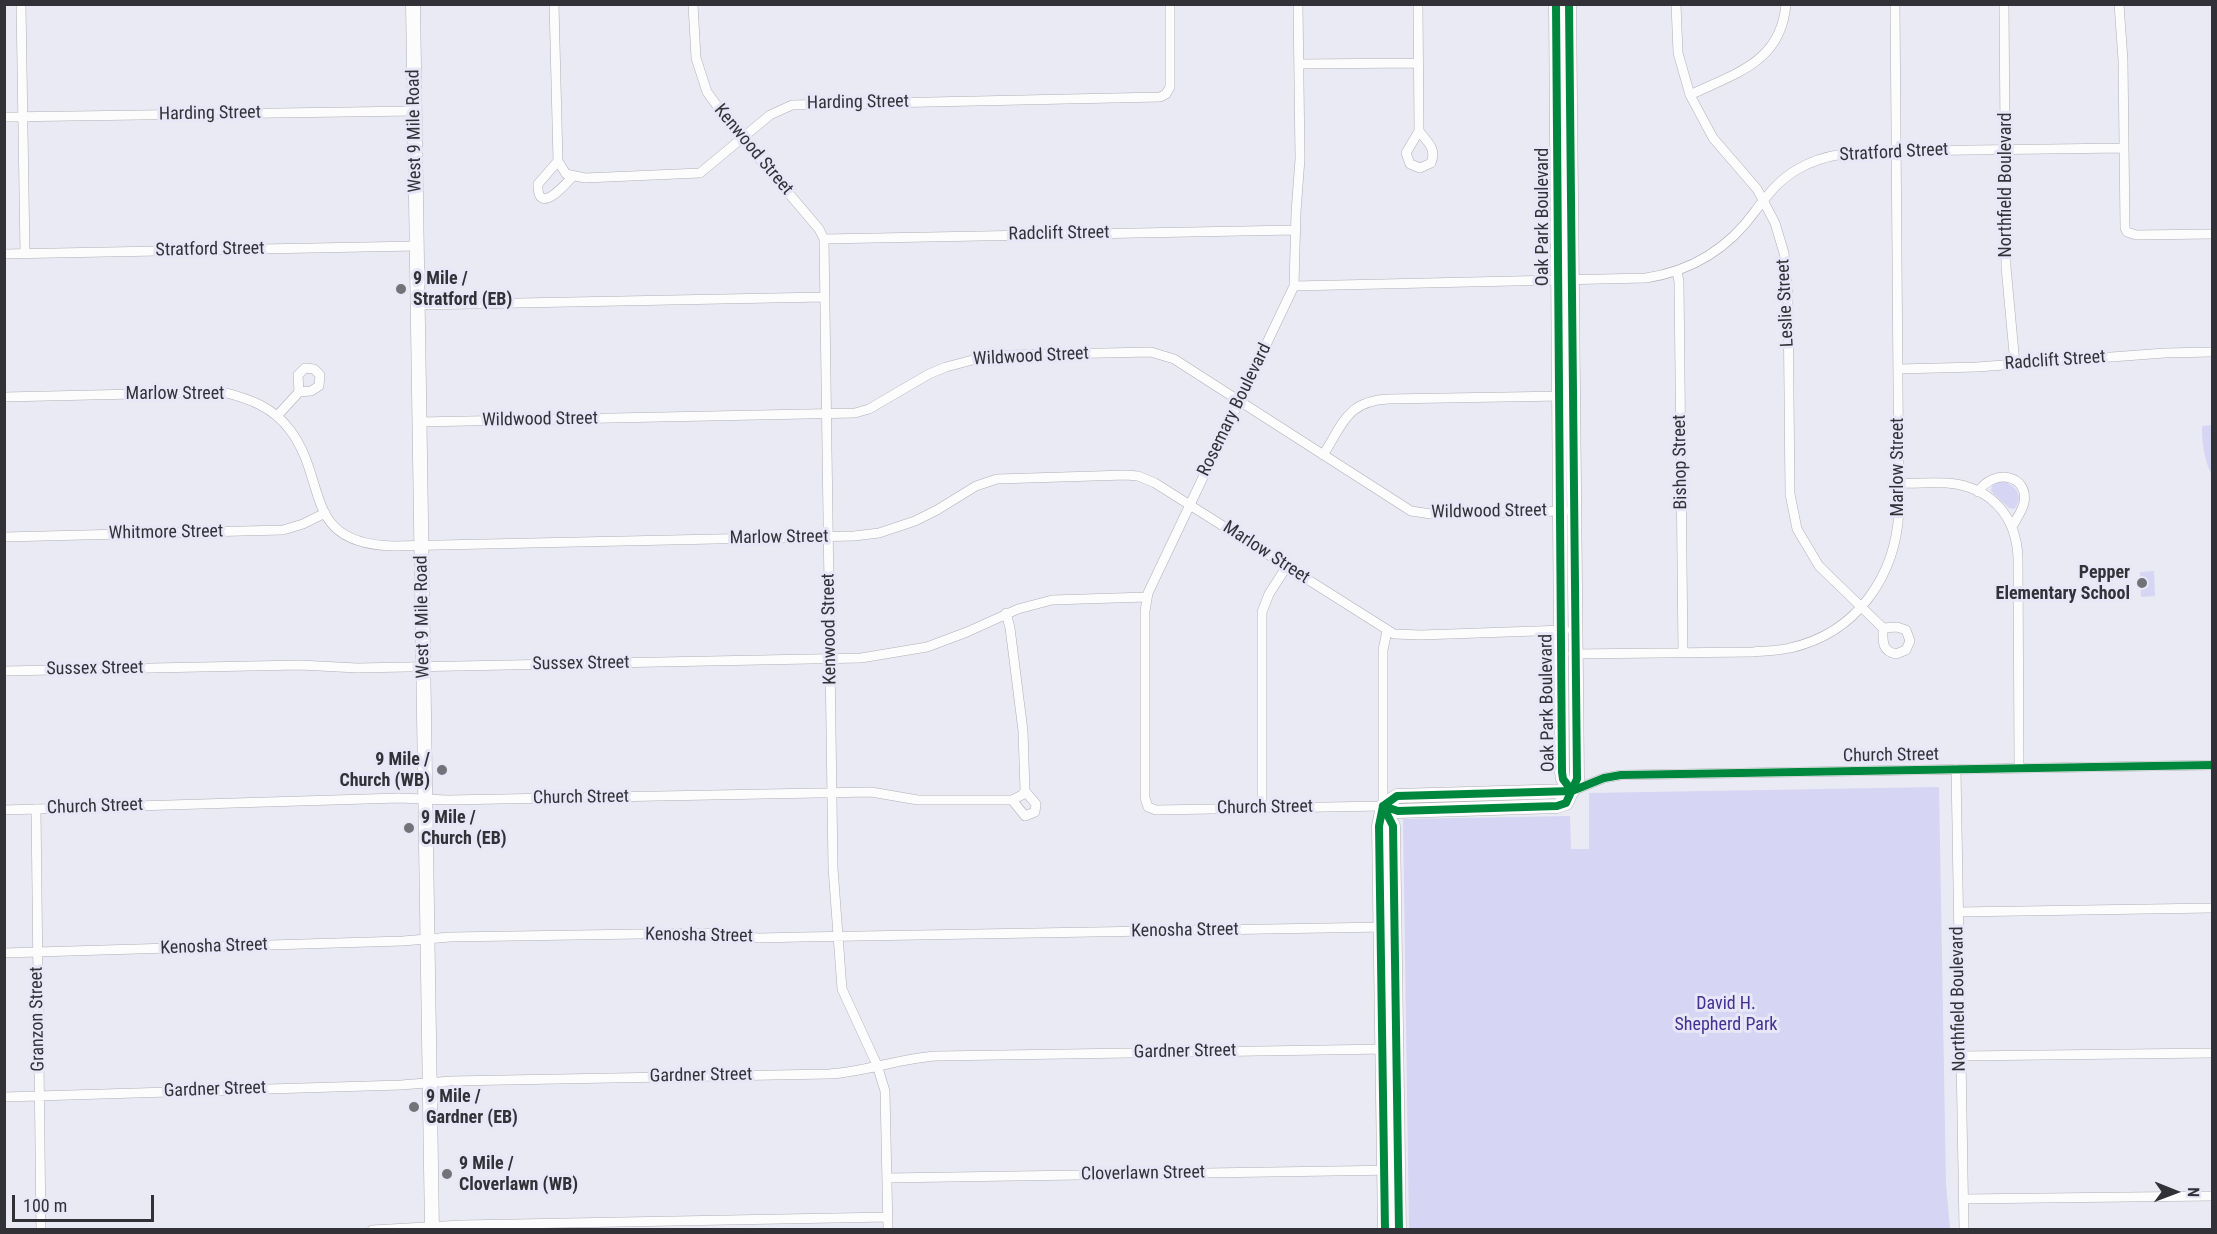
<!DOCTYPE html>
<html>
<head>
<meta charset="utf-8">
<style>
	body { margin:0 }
	#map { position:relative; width:2217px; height:1234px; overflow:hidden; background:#eaeaf4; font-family:"Roboto Condensed",sans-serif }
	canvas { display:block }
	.frame { position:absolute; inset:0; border:6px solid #313137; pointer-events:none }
	.north { position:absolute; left:2145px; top:1162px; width:60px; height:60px; -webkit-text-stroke:4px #e7e7f7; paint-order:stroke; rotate:91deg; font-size:16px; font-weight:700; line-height:24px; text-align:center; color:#313137 }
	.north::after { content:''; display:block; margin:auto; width:21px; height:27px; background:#313137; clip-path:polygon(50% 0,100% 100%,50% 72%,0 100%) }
	.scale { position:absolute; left:12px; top:1195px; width:142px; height:27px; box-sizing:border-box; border:3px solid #313137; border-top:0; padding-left:8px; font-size:18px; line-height:21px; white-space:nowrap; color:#313137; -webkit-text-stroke:4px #e7e7f7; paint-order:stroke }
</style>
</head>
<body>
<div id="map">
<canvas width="2217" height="1234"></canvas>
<div class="frame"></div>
<div class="north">N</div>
<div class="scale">100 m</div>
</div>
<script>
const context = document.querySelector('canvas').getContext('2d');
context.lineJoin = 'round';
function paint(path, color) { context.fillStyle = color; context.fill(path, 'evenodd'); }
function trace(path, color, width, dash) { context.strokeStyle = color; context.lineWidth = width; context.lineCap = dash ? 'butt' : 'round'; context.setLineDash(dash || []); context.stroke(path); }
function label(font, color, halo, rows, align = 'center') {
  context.font = font + ' "Roboto Condensed",sans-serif'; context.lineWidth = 6; context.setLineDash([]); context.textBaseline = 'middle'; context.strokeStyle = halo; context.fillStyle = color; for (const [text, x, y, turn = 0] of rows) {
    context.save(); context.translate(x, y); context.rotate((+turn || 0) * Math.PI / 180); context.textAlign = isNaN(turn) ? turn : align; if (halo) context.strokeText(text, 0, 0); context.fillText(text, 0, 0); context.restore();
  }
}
paint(new Path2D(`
	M2212,425V475C2204,460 2202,443 2202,426Z
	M2003,481C2016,485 2025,498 2014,509L2009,508L1991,491L1992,484Z
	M2154,571L2155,596L2141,597L2140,572Z
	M1939,787L1946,1185L1950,1229H1409L1403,819L1570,816L1571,849H1589V793Z`), '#d6d5f3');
const street = new Path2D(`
	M21,4L25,254
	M554,4L558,161L566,174L585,178L700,173L770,115L792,105L1160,97L1166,94L1170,87V4
	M693,4L696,58L707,92L735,130L819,229L824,239L833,868L842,989L877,1065L885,1091L888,1230
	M1298,4L1300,159L1296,212L1294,286L1148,593L1145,611V798L1148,807L1156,810L1383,806V650L1387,631
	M1418,4L1419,131L1406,153L1410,164L1420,168L1431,163C1437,148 1427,142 1419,131
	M1676,4L1678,53L1690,95L1713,138L1757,189L1775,223L1784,253L1788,295L1790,494L1797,529L1819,566L1883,628C1883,640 1881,651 1896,654L1906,650L1910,641L1906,630L1897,627L1883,628
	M2004,4L2006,267L2015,364
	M2119,4L2123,60L2125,228L2127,232L2136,235L2212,234
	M1299,64L1419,63
	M1690,95C1735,73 1781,63 1786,4
	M4,117L415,111
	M558,161L538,184C537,217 565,185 573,176
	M824,239L1295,230
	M4,254L416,246
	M1677,271L1679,282L1683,653
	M1294,286L1646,278C1692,271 1729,248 1756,210C1769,193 1780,179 1798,169C1829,151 1862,152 1896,151L2124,148
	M418,305L824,297
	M1898,369L1977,367L2165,353L2212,352
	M4,397L223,392C250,399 273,407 290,430C329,482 301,544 394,546L854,536L879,533L915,521L937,510L976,486L997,479L1126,475L1138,476L1155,483L1394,634L1421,635L1565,630
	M277,416L299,392L311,391L319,386L320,375L314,369L305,368L298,375L299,392
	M419,422L855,413L869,409L929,374L946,367L980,358L1009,355L1151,352L1174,359L1411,511L1431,514L1564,511
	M1323,455C1343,424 1347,401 1388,399L1563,396
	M1899,483C1918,484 1938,481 1956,484C1995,491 2016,519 2018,557L2019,768
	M1978,492C1993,468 2029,474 2024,503C2022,511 2017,518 2013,525
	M4,537L283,530L303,524L325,513
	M1573,654L1753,652C1765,651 1778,651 1790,648C1857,633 1896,576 1899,510L1895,4
	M4,671L300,665L357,668L861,658L927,647L967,632L1018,609L1052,600L1147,597
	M1956,769L1964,1230
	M1572,791L1604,778L1621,775L2212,765
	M1012,800L1025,816L1035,812L1036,804L1025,791
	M1262,808V612L1269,594L1287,566
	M36,809L41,1230
	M4,810L399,798L448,800L871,792L918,800H1012L1022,795L1025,791L1023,731L1010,628L1006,613
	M1958,912L2212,908
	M4,953L403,941L450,937L704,933L759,938L802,937L1384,927
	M1961,1056L2212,1053
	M4,1097L401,1085L451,1081L829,1074C866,1072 900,1058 937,1056L1388,1049
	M887,1178L1398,1170
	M1963,1199L2212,1196
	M372,1230L462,1225L888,1217`);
const secondary = new Path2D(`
	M413,4L432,1230
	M1556,4L1562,772L1563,779L1572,791
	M1383,806L1398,811L1557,806L1566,803L1577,779L1569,4
	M1383,806L1393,826L1399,1230
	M1383,806L1379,826L1385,1230
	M1383,806L1397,796L1572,791`);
trace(street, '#aeaeb5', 10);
trace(secondary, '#aeaeb5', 15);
trace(street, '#fcfcfd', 9);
trace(secondary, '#fcfcfd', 14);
trace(new Path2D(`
	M1556,4L1562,772L1563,779L1572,791
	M1383,806L1398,811L1557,806L1566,803L1577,779L1569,4
	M1383,806L1397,796L1572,791L1604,778L1621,775L2212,765
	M1383,806L1393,826L1399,1230
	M1383,806L1379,826L1385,1230`), '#00873e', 8);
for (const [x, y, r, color] of [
	[401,289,6,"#727279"],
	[2142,583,6,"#727279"],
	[442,770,6,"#727279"],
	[409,828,6,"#727279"],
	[414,1107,6,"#727279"],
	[447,1174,6,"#727279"]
]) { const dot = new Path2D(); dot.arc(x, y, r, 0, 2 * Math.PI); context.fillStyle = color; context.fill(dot); trace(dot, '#e7e7f7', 2); }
label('18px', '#313137', '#e7e7f7', [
	["Harding Street",858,103,-1],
	["Harding Street",210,114,-1],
	["West 9 Mile Road",415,131,-91],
	["Kenwood Street",753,150,50],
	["Stratford Street",1894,153,-3],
	["Northfield Boulevard",2006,185,-90],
	["Oak Park Boulevard",1543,217,-90],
	["Radclift Street",1059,234,-1],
	["Stratford Street",210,250,-1],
	["Leslie Street",1786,303,-93],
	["Wildwood Street",1031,357,-3],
	["Radclift Street",2055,361,-4],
	["Marlow Street",175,394],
	["Rosemary Boulevard",1235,410,-64],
	["Wildwood Street",540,420,-1],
	["Bishop Street",1681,462,-91],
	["Marlow Street",1898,467,-90],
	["Wildwood Street",1489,512,-1],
	["Whitmore Street",166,533,-1],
	["Marlow Street",779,538,-1],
	["Marlow Street",1266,553,33],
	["West 9 Mile Road",423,617,-91],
	["Kenwood Street",830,629,-91],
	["Sussex Street",581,664,-1],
	["Sussex Street",95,669,-1],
	["Oak Park Boulevard",1548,703,-91],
	["Church Street",1891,756,-1],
	["Church Street",581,798,-1],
	["Church Street",95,807,-2],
	["Church Street",1265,808,-1],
	["Kenosha Street",1185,931,-1],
	["Kenosha Street",699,936,1],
	["Kenosha Street",214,947,-2],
	["Northfield Boulevard",1959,999,-91],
	["Granzon Street",38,1019,-91],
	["Gardner Street",1185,1052,-1],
	["Gardner Street",701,1076,-1],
	["Gardner Street",215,1090,-2],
	["Cloverlawn Street",1143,1174,-1]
]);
label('bold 18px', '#313137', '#e7e7f7', [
	["9 Mile /",413,279],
	["Stratford (EB)",413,300],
	["Pepper",2130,573,"right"],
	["Elementary School",2130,594,"right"],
	["9 Mile /",430,760,"right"],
	["Church (WB)",430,781,"right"],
	["9 Mile /",421,818],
	["Church (EB)",421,839],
	["9 Mile /",426,1097],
	["Gardner (EB)",426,1118],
	["9 Mile /",459,1164],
	["Cloverlawn (WB)",459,1185]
], 'left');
label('18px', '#433091', '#e7e7f7', [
	["David H.",1726,1004],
	["Shepherd Park",1726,1025]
]);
</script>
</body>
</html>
